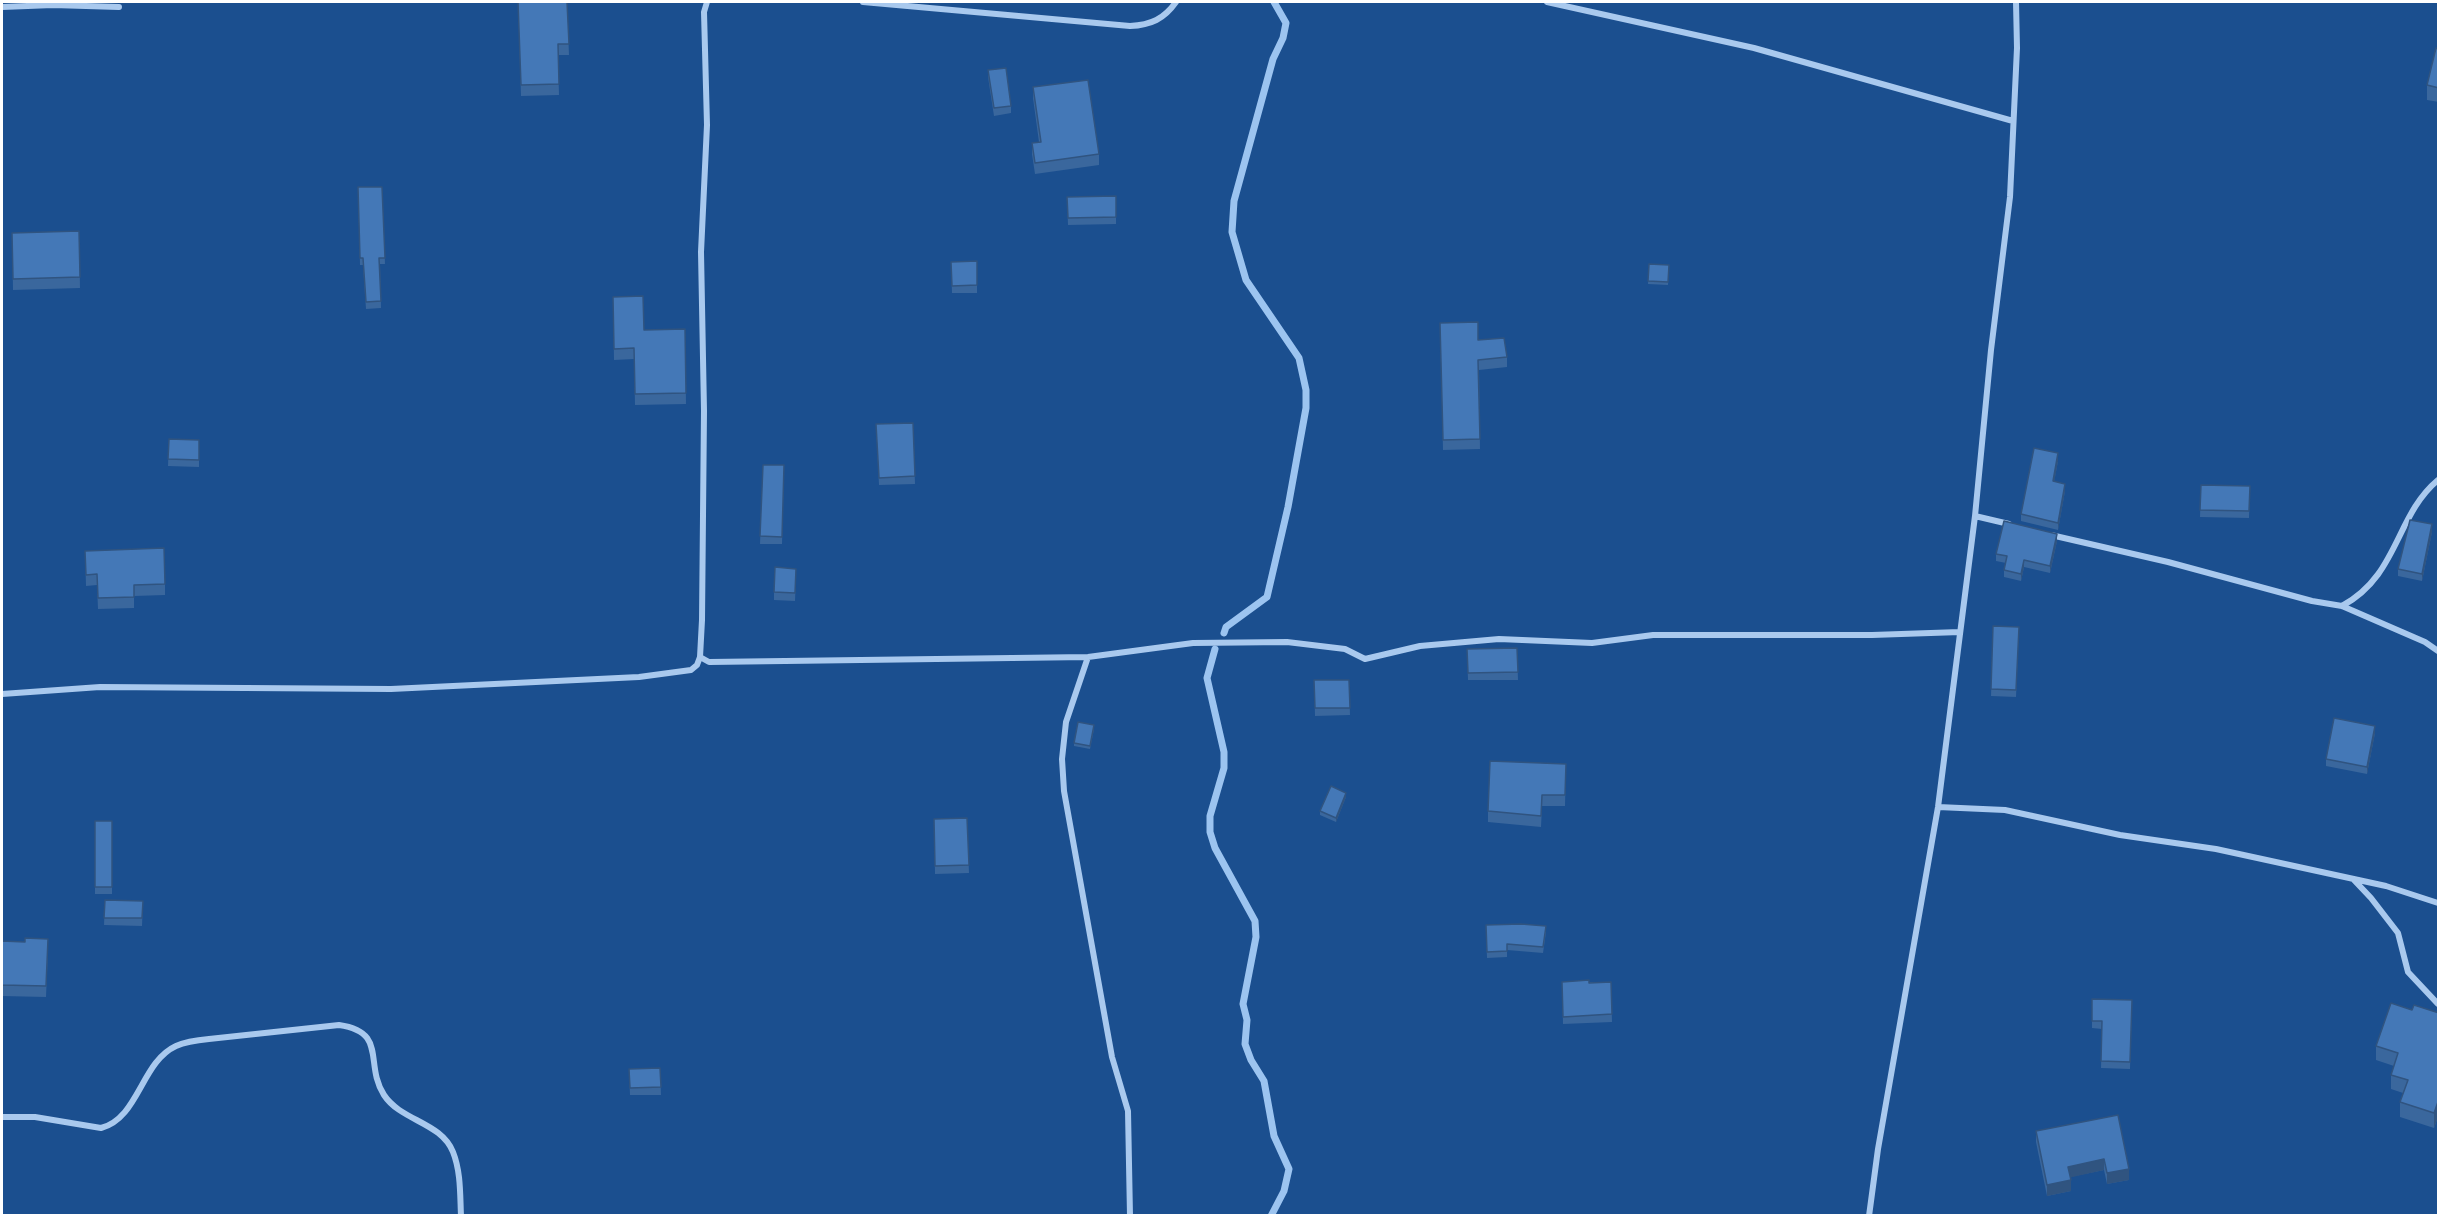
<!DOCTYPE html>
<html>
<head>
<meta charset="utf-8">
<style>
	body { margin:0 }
	#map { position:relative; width:2440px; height:1217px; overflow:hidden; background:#1b4f8f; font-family:Barlow,sans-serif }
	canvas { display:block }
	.frame { position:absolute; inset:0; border:3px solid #fff; pointer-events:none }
</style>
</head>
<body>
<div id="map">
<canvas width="2440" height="1217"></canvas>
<div class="frame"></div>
</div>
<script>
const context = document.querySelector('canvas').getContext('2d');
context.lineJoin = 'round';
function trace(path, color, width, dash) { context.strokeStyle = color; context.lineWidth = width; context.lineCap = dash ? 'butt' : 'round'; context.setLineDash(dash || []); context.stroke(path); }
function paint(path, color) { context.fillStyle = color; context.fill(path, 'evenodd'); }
trace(new Path2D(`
	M1224,633L1226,627L1267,597L1288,507L1306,408V390L1299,358L1246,280L1232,232L1234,201L1273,59L1283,38L1286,23L1274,2
	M1215,649L1207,678L1224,752V768L1210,816V832L1215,848L1255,921L1256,937L1243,1004L1247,1020L1245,1044L1251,1060L1264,1081L1274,1136L1289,1169L1284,1191L1271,1216`), '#9cc4f0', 7);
trace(new Path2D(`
	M863,2L1130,26C1151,25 1164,19 1176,2
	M1547,2L1754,48L2013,121
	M2,7L53,5L119,7
	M1975,516L2009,524
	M2051,535L2168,562L2312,601L2342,606L2425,642L2438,651
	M2342,606C2399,575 2395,516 2438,480
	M700,657L709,662L1088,657L1193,643L1287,642L1345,649L1365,659L1420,646L1499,639L1592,643L1653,635H1872L1960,632
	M1088,657L1066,722L1062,759L1064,791L1112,1057L1128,1111L1130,1216
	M2,694L100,687L391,689L639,677L691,670L697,665L700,657L702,620L704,411L701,252L707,125L704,12L707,2
	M1938,807L2005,810L2120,835L2216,849L2386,886L2438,903
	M2354,880L2371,898L2398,933L2408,972L2438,1004
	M2,1117H35L101,1128C139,1118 141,1062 176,1046C187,1041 198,1040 209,1039L339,1025C388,1032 364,1064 384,1095C401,1121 441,1122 453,1152C461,1172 460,1195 461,1216
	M1869,1216L1878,1149L1938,807L1975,516L1991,350L2010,197L2017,48L2016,2`), '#a9c9ee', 6);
paint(new Path2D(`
	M518,2H567L569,55H558L559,95L521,96Z
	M2439,49V102L2427,100V85Z
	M988,70L1011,106V113L994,116L988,77Z
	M1033,87L1099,154V165L1035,174L1032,154V143L1039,142L1033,98Z
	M358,187H382L385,264H380L381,308L366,309L363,265H360Z
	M1116,196V224L1068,225L1067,197Z
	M79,231L80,288L13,290L12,233Z
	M977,261V293H952L951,262Z
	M1649,264L1669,265L1668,285L1648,284Z
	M613,297L644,330L685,329L686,404L635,405L634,359L614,360Z
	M1440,323L1478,340L1507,357V367L1479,370L1480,449L1443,450Z
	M913,423L915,484L879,485L876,424Z
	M169,439L199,440V467L168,466Z
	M2058,461L2054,482L2065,491L2058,530L2021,521V514Z
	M763,465H784L782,544H760Z
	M2201,485L2250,486L2249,518L2200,517Z
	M2432,532L2422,581L2398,576V569Z
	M2057,541L2050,573L2024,567L2021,581L2004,577V570L2006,563L1996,561V554Z
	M85,551L165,584V595L134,596V608L98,609L97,585L86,586Z
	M796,576L795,601L774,600V592Z
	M1993,626L2019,627L2016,697L1991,696Z
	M1517,648L1518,680H1468L1467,649Z
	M1314,680H1349L1350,715L1315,716Z
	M1094,729L1090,749L1074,746V743Z
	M2375,733L2367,774L2326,766V759Z
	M1566,764L1565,806H1542L1541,827L1488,822V811Z
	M1346,797L1336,822L1320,815V811Z
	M967,818L969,873L935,874L934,819Z
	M95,821H112V894H95Z
	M105,900L143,901L142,926L104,925Z
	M1486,925L1546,932L1543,953L1507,950V957L1487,958Z
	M2,941L48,950L46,997L2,996Z
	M1562,982H1611L1612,1022L1563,1024Z
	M2132,1000L2130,1069L2101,1068L2102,1029L2092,1028V1021Z
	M2412,1010L2439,1013V1114L2434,1128L2400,1117V1102L2403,1093L2391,1089V1075L2394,1066L2376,1060V1046Z
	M660,1068L661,1095H630L629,1069Z
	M2118,1115L2129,1180L2107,1184L2104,1170L2070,1177L2071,1191L2047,1196L2036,1142V1131Z`), '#3a679d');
paint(new Path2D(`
	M2058,453V461L2053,489V481Z
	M2065,484V491L2058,530V523Z
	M2432,524V532L2422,581V574Z
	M2057,534V541L2050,573V566Z
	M2024,560V567L2021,581V574Z
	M2375,726V733L2367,774V767Z
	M1346,793V797L1336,822V818Z
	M2439,1099V1114L2434,1128V1113Z
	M2104,1159V1170L2068,1178V1167Z
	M2129,1169V1180L2107,1184V1173Z
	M2071,1180V1191L2047,1196V1185Z`), '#305480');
const building = new Path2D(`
	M518,2H567L569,44H558L559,84L521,85Z
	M2436,48L2439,49V88L2427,85Z
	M1006,68L1011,106L994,108L988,70Z
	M1088,80L1099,154L1035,163L1032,143L1041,142L1033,87Z
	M358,187H382L385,258H379L381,301L366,302L363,258H360Z
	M1116,196V217L1068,218L1067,197Z
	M79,231L80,277L13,279L12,233Z
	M977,261V285L952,286L951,262Z
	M1649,264L1669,265L1668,282L1648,281Z
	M643,296L644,330L685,329L686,393L635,394L634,348L614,349L613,297Z
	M1478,322V340L1504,338L1507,357L1478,360L1480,439L1443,440L1440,323Z
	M913,423L915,476L879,478L876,424Z
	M169,439L199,440V460L168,459Z
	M2034,448L2058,453L2053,481L2065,484L2058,523L2021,514Z
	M763,465H784L782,537L760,536Z
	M2201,485L2250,486L2249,511L2200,510Z
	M2410,520L2432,524L2422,574L2398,569Z
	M2004,521L2057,534L2050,566L2024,560L2021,574L2004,570L2007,556L1996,554Z
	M164,548L165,584L134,585V597L98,598L97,574L86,575L85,551Z
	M775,567L796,569L795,593L774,592Z
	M1993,626L2019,627L2016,690L1991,689Z
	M1517,648L1518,672L1468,673L1467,649Z
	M1314,680H1349L1350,708H1315Z
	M2334,718L2375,726L2367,767L2326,759Z
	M1078,722L1094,725L1090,746L1074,743Z
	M1490,761L1566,764L1565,795H1542L1541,816L1488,811Z
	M1331,786L1346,793L1336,818L1320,811Z
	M967,818L969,865L935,866L934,819Z
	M95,821H112V887H95Z
	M105,900L143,901L142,918H104Z
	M1521,924L1546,926L1543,947L1507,944V951L1487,952L1486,925Z
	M25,938L48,939L46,986L2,985V941L25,942Z
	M1589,980V983L1611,982L1612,1014L1563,1017L1562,982Z
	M2092,999L2132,1000L2130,1062L2101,1061L2102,1021H2092Z
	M2391,1003L2412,1010L2414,1005L2439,1013V1099L2434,1113L2400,1102L2408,1080L2391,1075L2398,1053L2376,1046Z
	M660,1068L661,1087L630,1088L629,1069Z
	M2118,1115L2129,1169L2107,1173L2104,1159L2068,1167L2071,1180L2047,1185L2036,1131Z`);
paint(building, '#4478b7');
trace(building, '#305480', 1.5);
</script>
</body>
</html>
